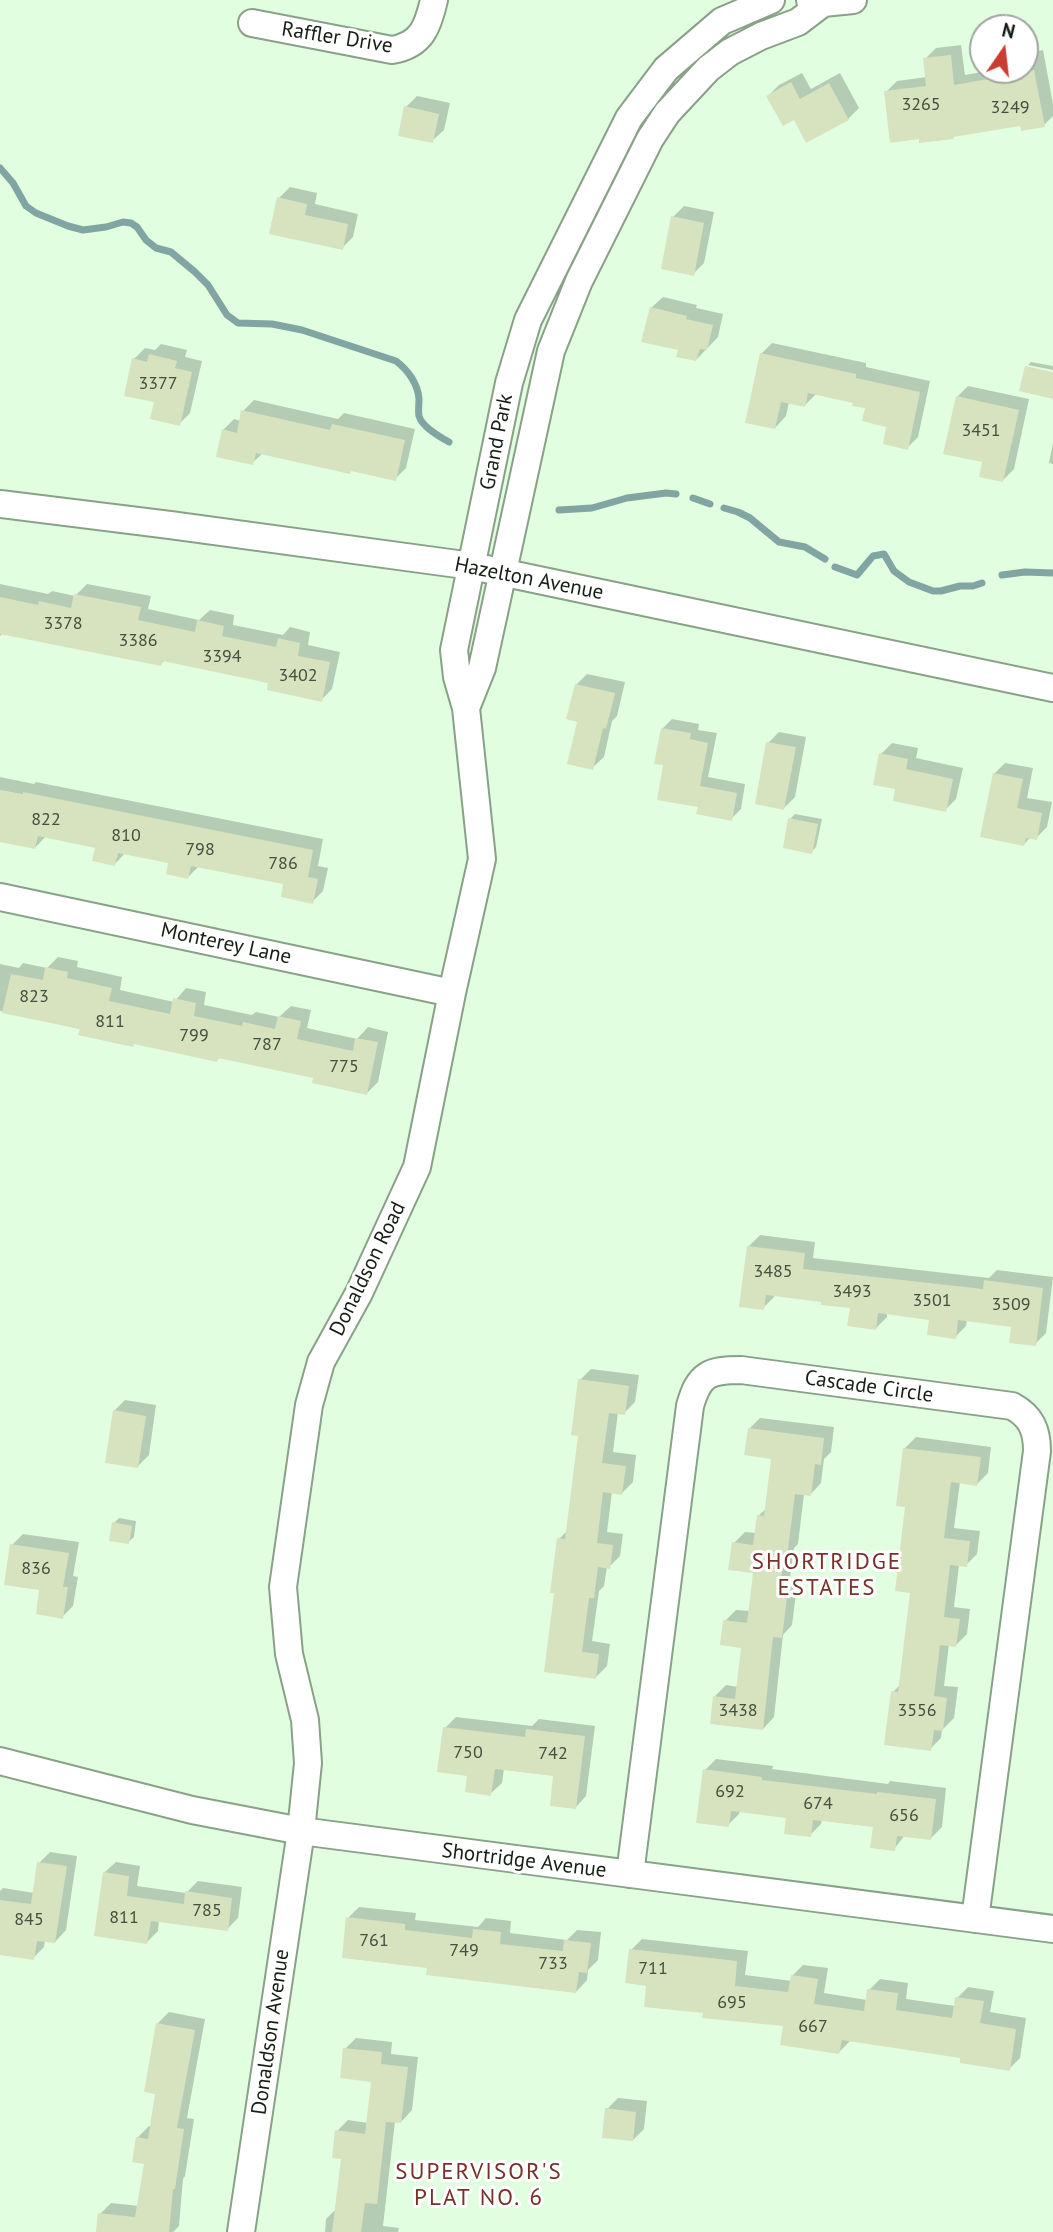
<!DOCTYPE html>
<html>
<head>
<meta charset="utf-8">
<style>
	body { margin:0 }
	#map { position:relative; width:1053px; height:2232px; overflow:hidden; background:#e2fee1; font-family:"PT Sans",sans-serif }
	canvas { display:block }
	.north { position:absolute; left:969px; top:14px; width:70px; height:70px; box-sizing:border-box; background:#fff; border:2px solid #a1a5a1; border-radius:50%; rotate:14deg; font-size:19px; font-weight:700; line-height:28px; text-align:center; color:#141e14 }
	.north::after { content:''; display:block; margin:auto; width:24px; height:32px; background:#ca3d33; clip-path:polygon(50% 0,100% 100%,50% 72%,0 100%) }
</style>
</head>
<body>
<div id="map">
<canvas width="1053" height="2232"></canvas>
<div class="north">N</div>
</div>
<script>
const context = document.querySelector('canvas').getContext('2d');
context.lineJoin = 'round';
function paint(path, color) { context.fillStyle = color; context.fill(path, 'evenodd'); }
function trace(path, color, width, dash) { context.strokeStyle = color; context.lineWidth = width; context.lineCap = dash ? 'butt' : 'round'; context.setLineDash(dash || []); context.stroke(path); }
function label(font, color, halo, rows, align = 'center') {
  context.font = font + ' "PT Sans",sans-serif'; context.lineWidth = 6; context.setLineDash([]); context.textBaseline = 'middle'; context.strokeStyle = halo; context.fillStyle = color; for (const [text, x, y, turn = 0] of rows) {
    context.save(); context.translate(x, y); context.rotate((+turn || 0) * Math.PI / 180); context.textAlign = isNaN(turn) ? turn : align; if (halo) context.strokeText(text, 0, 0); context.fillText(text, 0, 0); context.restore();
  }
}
paint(new Path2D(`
	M961,45L965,75L993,70H1025V53L1043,50L1053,104V116L1044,125L1022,124L956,134L953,137L886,92L897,81L927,77L925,59L936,48Z
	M802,73L811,89L840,73L859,108L848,119L794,118L768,96L779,85Z
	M417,96L450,103L444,130L432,141L406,107Z
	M290,187L317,193L315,204L358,214L353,237L342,248L279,198Z
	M684,206L714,212L704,263L693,274L673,217Z
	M663,297L697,305L696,308L723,314L718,337L696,360L680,349L651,308Z
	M772,343L866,363V367L930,381L918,437L907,448L888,425L867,407L855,402L817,393L805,405L789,402L786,416L775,428L761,354Z
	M161,344L187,350L185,357L202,361L190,413L179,424L134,359L145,348L155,350Z
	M1031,362L1053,366V370L1028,365Z
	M968,386L1029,399L1014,469L1003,480L957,397Z
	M254,400L338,419L344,413L415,429L406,468L395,479L263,453L252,463L223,430L234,419L241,421L243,411Z
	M1053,443V464L1049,463Z
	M0,584L48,594L52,591L75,596L87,584L151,596L148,609L199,620L210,610L234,615L233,625L283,635L290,627L310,632L308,645L340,652L332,689L321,700L270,682L165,660L161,664L3,633L0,636Z
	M587,674L625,682L617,716L612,721L604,757L592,768L579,721L576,685Z
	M672,719L699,724L698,730L717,733L708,777L745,784L741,809L731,819L700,805L665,764L662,729Z
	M779,732L806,737L795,797L784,808L768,743Z
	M892,743L918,748L916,758L963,768L956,799L945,810L897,788L881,754Z
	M1005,763L1033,768L1027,798L1052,802L1047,827L1036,838L1031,837L1024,844L994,774Z
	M0,777L34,784L36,782L323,839L318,866L328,868L323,891L312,902L285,883L199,866L188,877L170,862L126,852L115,864L97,847L46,836L35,848L0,837Z
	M795,814L822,819L816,847L811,852L790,819Z
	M58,957L78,961L77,967L122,977L120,990L174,1002L186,988L206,992L204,1005L252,1015L256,1012L279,1017L291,1006L311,1010L307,1028L357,1039L368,1027L388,1032L378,1082L367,1093L315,1077L220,1057L217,1060L0,1011V964L19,968L23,963L47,968Z
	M760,1235L815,1242L813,1258L989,1278L997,1270L1053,1277L1046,1333L1035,1344L1013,1325L967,1320L966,1326L955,1337L931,1318L887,1313V1317L876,1328L851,1307L823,1300L775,1294L774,1297L763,1308L749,1246Z
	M591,1369L639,1375L635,1402L624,1413L618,1412L613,1452L636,1455L633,1482L622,1493L612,1492L607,1532L623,1534L620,1556L609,1567H607L604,1586L599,1591L592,1641L610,1644L607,1666L596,1677L546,1671L556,1592L559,1539L568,1530L580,1435V1380Z
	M125,1400L156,1405L149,1455L138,1466L114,1411Z
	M760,1418L834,1427L831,1452L824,1459L821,1483L810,1495L804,1494L798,1544L794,1548L789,1585L797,1586L792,1625L783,1635L774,1717L763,1729L715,1696L726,1685L738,1687L743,1646L725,1621L736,1610L750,1611L755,1571L734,1543L745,1532L756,1533L758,1516L767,1508L773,1457L749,1429Z
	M916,1437L991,1447L988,1473L977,1484L960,1482L954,1528L980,1531L977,1554L966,1565H959L954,1607L970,1609L967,1634L956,1645L949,1644L944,1686L958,1687L954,1718L942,1730L941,1738L930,1749L893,1692L901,1684L912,1591L905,1448Z
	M119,1518L136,1521L134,1537L128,1542L114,1523Z
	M23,1534L79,1542L73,1576L78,1577L73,1606L62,1617L12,1545Z
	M456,1717L532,1726L539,1719L595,1726L586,1796L575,1808L555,1774L504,1768L502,1783L490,1794L469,1775L445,1728Z
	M716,1759L773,1766L772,1769L888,1784L890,1781L946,1788L942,1827L931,1838L905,1835L894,1849L875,1826L822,1819L821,1824L810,1835L788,1816L740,1810L739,1814L728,1825L705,1770Z
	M50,1852L77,1856L66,1930L55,1942L45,1940L44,1947L33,1958L0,1933V1891L3,1888L34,1893L39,1863Z
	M116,1862L140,1866L137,1886L186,1893L198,1881L242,1887L238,1918L227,1929L159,1920L158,1931L147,1942L104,1873Z
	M359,1907L416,1913L415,1920L478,1927L486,1918L511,1921L510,1933L567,1940L577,1930L601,1932L598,1960L588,1970L587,1980L576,1992L429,1966L348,1918Z
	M642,1939L748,1951L745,1975L792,1981V1976L803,1965L828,1968L824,1993L867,2000L869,1990L880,1979L908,1983L906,1999L955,2006L957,1998L968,1987L994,1991L990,2012L1026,2018L1020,2058L1009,2069L962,2057L850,2041L839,2052L785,2025L705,2012L648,1984L631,1950Z
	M169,2012L205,2019L187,2118L194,2119L185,2176L183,2179L179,2226L173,2232H98L100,2214L111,2203L139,2206L146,2162L137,2138L149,2126L152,2127L157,2093L158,2023Z
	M356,2038L392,2042L391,2054L418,2057L412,2110L401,2122L395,2121L383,2226L399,2228L398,2232H325L326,2219L337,2208L343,2157L337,2131L348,2120L368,2123L373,2080L345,2049Z
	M618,2098L647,2101L644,2129L633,2140L607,2109Z`), '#0003');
trace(new Path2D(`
	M0,168L13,183L26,206L36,213L68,226L83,230L106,227L123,222L131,223L137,227L146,240L156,248L171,252L195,272L208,285L227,315L238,323L272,324L302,330L396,361C408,370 418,384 419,399C419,404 418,412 419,416C422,427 440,437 449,442
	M693,498L710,504
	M724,508L738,512L750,518L779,542L805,547L825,559
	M559,510L592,508L627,498L666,493L676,494
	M835,567L857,575L873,556L884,554L894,571L909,582L933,591H941L960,586H973L982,583
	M1002,575L1025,572L1053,573`), '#80a5a2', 7);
paint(new Path2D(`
	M951,55L954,85L1005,76L1004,70H1034L1045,127L1021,131L1020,126L953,137L954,139L919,143V139L890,143L884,91L926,86L923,58Z
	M791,82L800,99L829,83L849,120L806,143L794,120L783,126L766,96Z
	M404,106L439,114L433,143L398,136Z
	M277,197L307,204L305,215L348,224L343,250L269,234Z
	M671,216L704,223L694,276L661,269Z
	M650,307L687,316L686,319L713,325L707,350L700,349L696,361L676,357L678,350L641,342Z
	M760,353L856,374V378L920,392L908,450L883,444L886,427L862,421L865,408L852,406L853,403L808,393L805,407L781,402L775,429L745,423Z
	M149,354L177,361L175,368L192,372L180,426L150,419L154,402L124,396L132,358L147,362Z
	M1025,366L1053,372V399L1019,391Z
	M956,396L1019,410L1003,482L979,477L982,462L943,454Z
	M241,410L330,430L332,424L405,440L396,481L351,471L350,474L256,453L253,465L216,457L222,429L237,433Z
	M74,594L141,607L138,620L195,632L197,620L224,626L222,636L276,647L278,638L300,643L298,656L330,662L322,702L267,690L268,683L163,661L161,666L0,634V597L38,605L39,601L71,608Z
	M575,684L615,693L606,729L603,728L593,770L567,764L577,722L566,719Z
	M661,728L691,733L690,739L708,743L700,786L737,793L732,821L696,814L698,807L657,800L663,765L654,764Z
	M766,742L796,747L784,810L755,804Z
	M879,753L908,759L906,769L953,779L946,812L893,801L895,789L873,785Z
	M993,773L1023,779L1017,808L1042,813L1037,840L1026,838L1024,846L980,837Z
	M0,790L23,794V792L313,850L308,877L318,879L313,904L281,897L283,884L191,866L188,879L166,874L168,863L118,853L115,866L92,861L95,848L38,836L35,849L0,842Z
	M788,818L818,824L812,854L783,848Z
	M45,967L68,972L67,978L112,988L109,1001L170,1014L173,998L196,1003L194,1016L242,1026L243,1022L275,1029L278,1016L301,1021L297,1039L353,1051L355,1038L378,1042L367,1095L312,1083L313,1078L218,1058L217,1062L134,1044L133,1047L78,1035L80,1029L2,1013L11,974L43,980Z
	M747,1246L805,1253L803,1269L983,1289L984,1280L1043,1288L1036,1346L1009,1343L1011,1327L958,1320L956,1339L927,1335L929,1320L878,1313L876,1330L847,1326L850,1308L821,1305V1302L766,1295L764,1310L739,1307Z
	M578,1379L629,1386L625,1415L609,1413L602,1463L626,1466L622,1495L603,1492L597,1543L613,1545L610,1569L598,1567L594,1598H589L582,1652L599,1654L596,1679L544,1672L554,1593H550L557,1538L565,1539L578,1436L571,1435Z
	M113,1410L146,1416L138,1468L105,1463Z
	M748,1428L824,1438L821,1465L815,1464L811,1496L795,1494L787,1557H784L779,1596L787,1597L782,1638L773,1637L763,1730L710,1724L713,1696L735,1699L741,1648L720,1645L723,1620L747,1623L753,1573L728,1570L732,1542L753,1545L757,1515L764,1516L771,1459L744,1455Z
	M903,1448L981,1457L977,1486L951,1482L944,1538L970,1541L967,1567L950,1565L944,1617L960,1619L956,1647L940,1645L934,1696L947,1698L943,1731L934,1730L931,1751L884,1745L891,1691L898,1692L910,1593L895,1591L905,1507L896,1506Z
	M112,1522L132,1526L129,1544L109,1541Z
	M10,1544L69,1553L63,1587H68L63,1619L36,1614L39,1590L4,1585Z
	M443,1727L525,1737L526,1729L585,1736L576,1809L550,1806L553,1776L495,1769L491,1796L465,1792L467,1776L437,1772Z
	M703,1769L762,1777V1780L877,1794V1792L936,1799L931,1840L897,1836L895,1851L870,1848L873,1827L813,1820L811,1837L784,1834L786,1818L731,1811L729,1827L696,1823Z
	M37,1862L67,1866L55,1943L37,1941L34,1960L0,1955V1900L31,1904Z
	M103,1872L129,1876L127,1896L184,1904L185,1891L232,1898L228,1931L151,1921L147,1944L94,1936Z
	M346,1917L405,1924V1930L472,1938L473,1929L501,1932L500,1944L563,1951L564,1940L591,1943L587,1973L579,1972L576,1993L426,1975L427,1968L342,1958Z
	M629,1949L737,1961L735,1986L788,1992L791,1975L818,1979L814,2004L864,2011L867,1989L898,1993L896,2010L952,2018L955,1997L984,2001L980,2023L1016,2029L1010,2071L960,2063V2058L842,2040L839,2054L780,2045L783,2026L702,2018L703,2013L644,2007L646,1986L625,1983Z
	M156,2023L195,2030L177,2128L184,2129L175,2189H173L169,2232H96L98,2213L135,2217L144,2164L132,2162L136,2137L148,2139L155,2094L144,2092Z
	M343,2048L382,2052L381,2064L408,2067L401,2123L386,2122L377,2204L365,2203L361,2232H332L341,2159L332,2158L335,2130L365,2134L371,2082L340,2078Z
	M605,2108L636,2112L633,2141L602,2138Z`), '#d7e2bf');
const street = new Path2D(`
	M810,0L823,3L853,0
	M252,23L392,50C422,45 428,26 434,0
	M0,504L170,525L472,566L1053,688
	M466,708L482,668L551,351L579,281L650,139L667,113L708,69L730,52L761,36L798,22L823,3
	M0,897L452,993
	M0,1761L192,1810L301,1831L1053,1929
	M630,1874L690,1406C699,1374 709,1370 741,1370L1012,1406C1031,1416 1037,1430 1037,1451L975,1919
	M241,2232L301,1831L308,1763L305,1720L289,1654L283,1587L309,1405L321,1362L359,1293L417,1167L452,993L482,859L466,708L457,677L454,650L509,383L528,320L629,118L666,69L722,21L771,0`);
trace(street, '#88a187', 30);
trace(street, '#fff', 26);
label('18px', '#454f3f', null, [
	["3265",921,105],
	["3249",1010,108],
	["3377",158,384],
	["3451",981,431],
	["3378",63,624],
	["3386",138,641],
	["3394",222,657],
	["3402",298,676],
	["822",46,820],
	["810",126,836],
	["798",200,850],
	["786",283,864],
	["823",34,997],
	["811",110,1022],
	["799",194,1036],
	["787",267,1045],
	["775",344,1067],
	["3485",773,1272],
	["3493",852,1292],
	["3501",932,1301],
	["3509",1011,1305],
	["836",36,1569],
	["3438",738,1711],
	["3556",917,1711],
	["750",468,1753],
	["742",553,1754],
	["692",730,1792],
	["674",818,1804],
	["656",904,1816],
	["785",207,1911],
	["811",124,1918],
	["845",29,1920],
	["761",374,1941],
	["749",464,1951],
	["733",553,1964],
	["711",653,1969],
	["695",732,2003],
	["667",813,2027]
]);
label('21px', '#141e14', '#fff', [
	["Raffler Drive",337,38,9],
	["Grand Park",497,442,-79],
	["Hazelton Avenue",529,579,11],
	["Monterey Lane",226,944,12],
	["Donaldson Road",368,1269,-64],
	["Cascade Circle",869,1387,8],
	["Shortridge Avenue",524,1861,7],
	["Donaldson Avenue",271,2032,-82]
]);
context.letterSpacing = '2px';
label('23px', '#773129', '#fff', [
	["SHORTRIDGE",827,1562],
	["ESTATES",827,1588],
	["SUPERVISOR'S",479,2172],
	["PLAT NO. 6",479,2198]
]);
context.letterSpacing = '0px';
</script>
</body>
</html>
